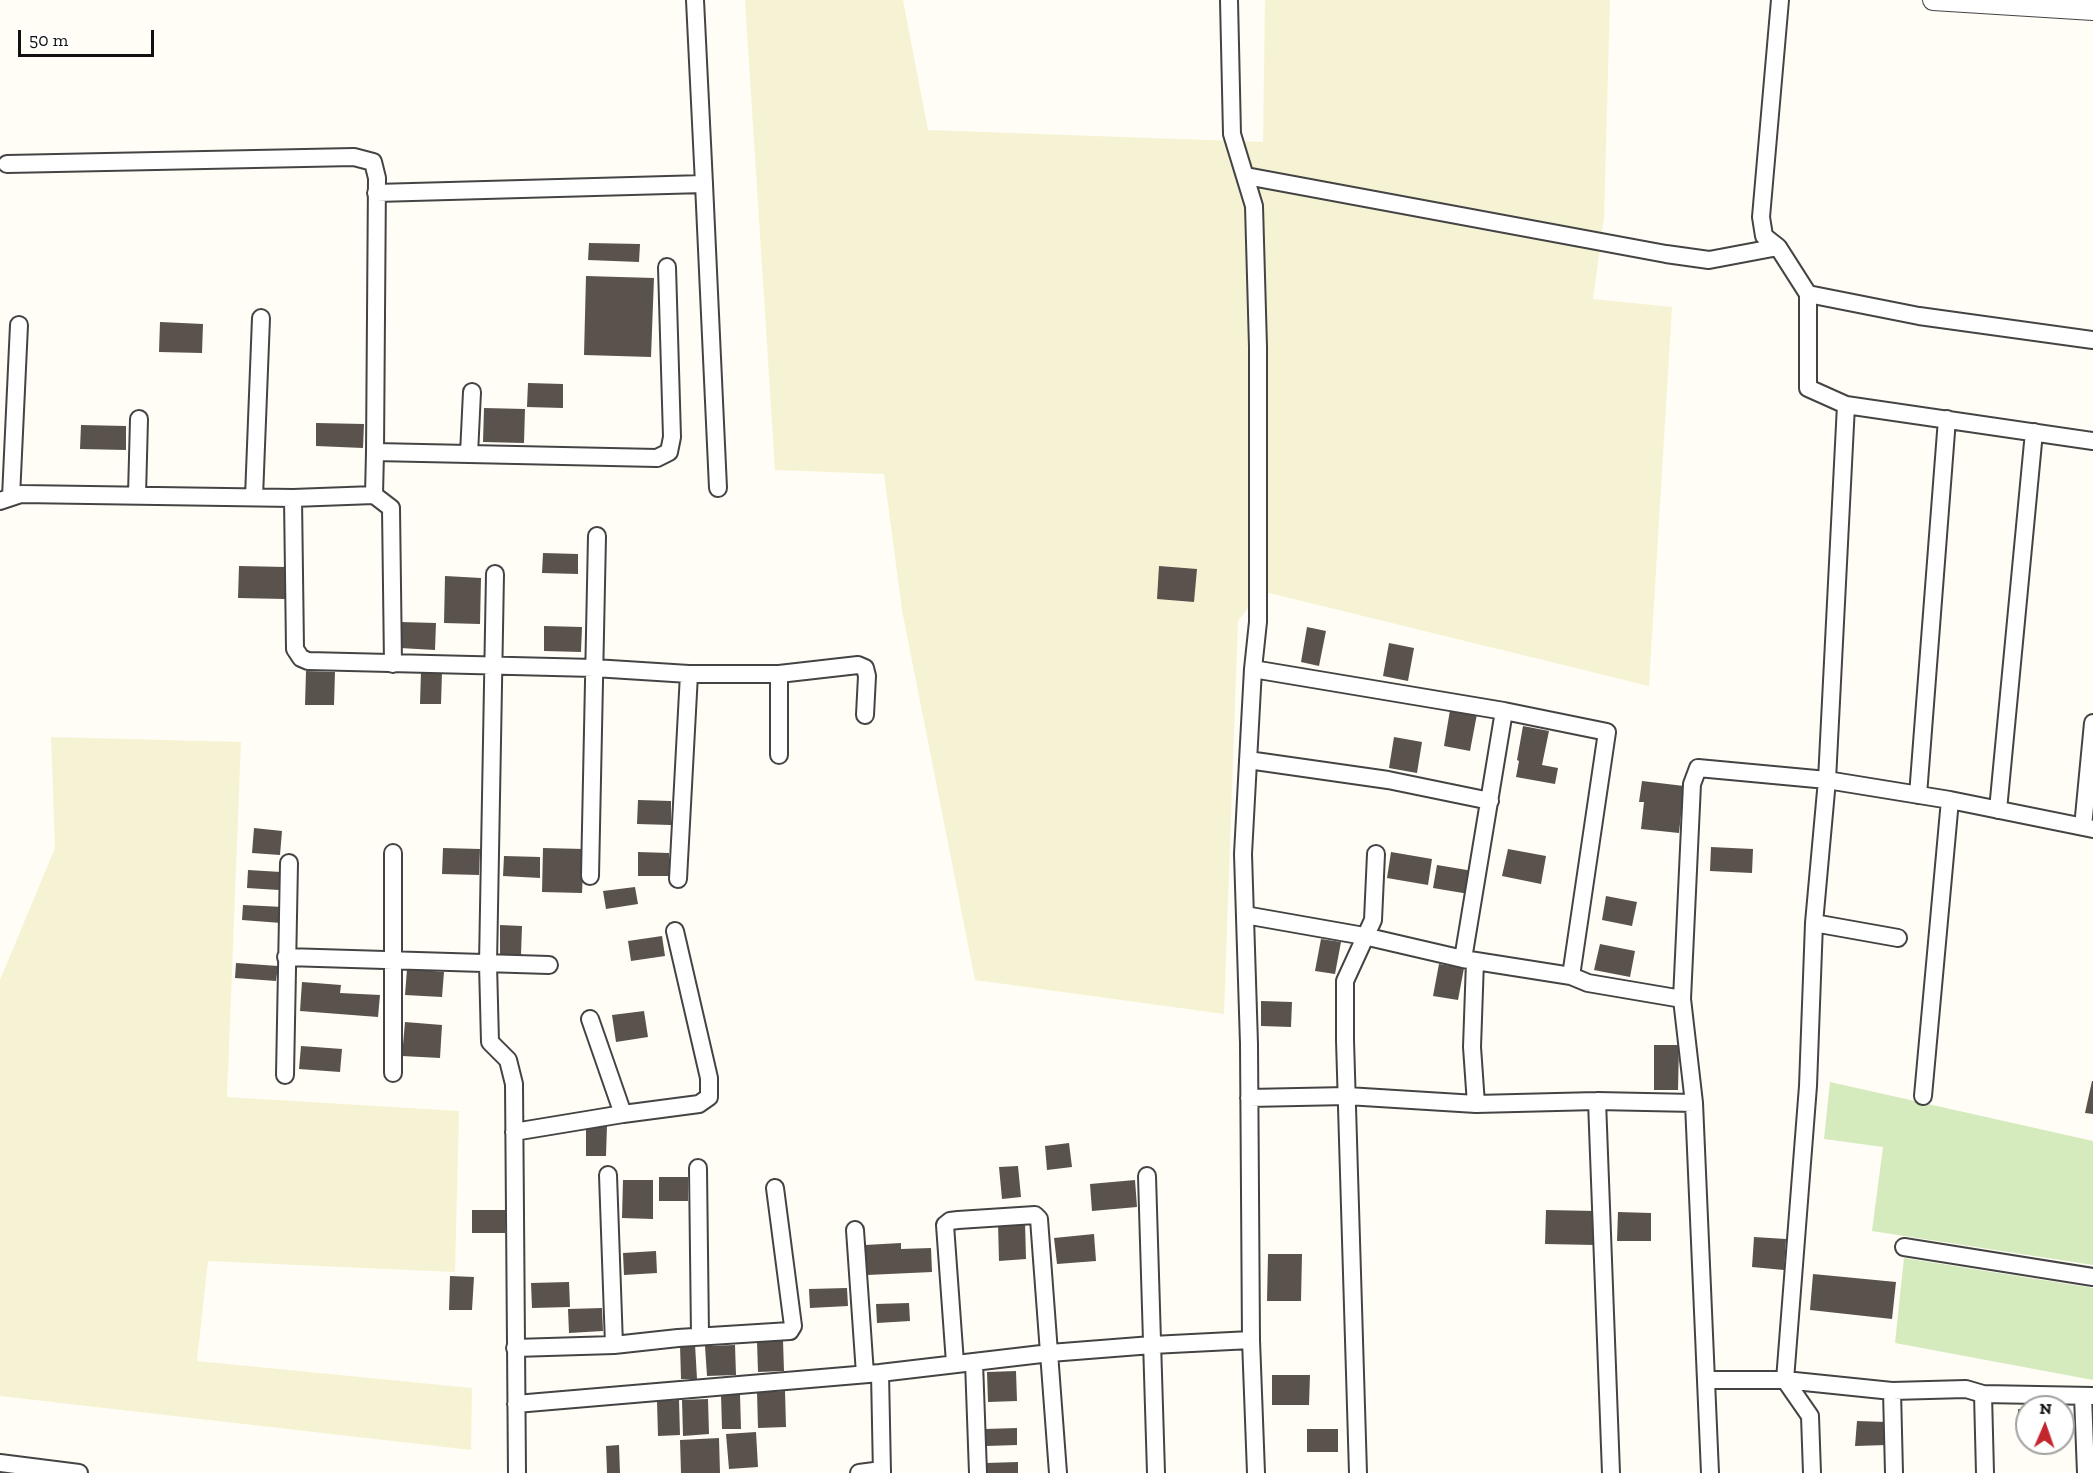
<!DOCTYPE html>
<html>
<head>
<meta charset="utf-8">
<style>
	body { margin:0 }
	#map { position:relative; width:2093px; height:1473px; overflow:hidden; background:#fffdf5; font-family:"Zilla Slab",serif }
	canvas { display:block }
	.north { position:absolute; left:2015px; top:1395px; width:60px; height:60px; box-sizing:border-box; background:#fff; border:2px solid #a0a0a0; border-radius:50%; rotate:2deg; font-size:16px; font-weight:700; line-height:24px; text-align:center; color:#111 }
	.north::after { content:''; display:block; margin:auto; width:21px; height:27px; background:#c4262e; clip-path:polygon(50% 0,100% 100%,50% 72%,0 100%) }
	.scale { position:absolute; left:18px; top:30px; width:136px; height:27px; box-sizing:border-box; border:3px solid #111; border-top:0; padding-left:8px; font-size:18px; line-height:21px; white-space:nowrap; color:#111; -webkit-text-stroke:4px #fff; paint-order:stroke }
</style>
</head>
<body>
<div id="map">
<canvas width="2093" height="1473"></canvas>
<div class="north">N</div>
<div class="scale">50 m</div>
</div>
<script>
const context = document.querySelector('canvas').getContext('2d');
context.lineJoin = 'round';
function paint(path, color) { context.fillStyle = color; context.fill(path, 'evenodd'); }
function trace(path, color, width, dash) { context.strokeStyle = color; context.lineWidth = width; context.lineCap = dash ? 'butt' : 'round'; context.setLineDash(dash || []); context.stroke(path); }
paint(new Path2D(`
	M745,0H903L928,130L1263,142L1265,0H1610L1604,219L1593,299L1672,307L1649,686L1261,591L1238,621L1224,1014L975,980L902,610L884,474L775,470Z
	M51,737L241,742L227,1097L459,1111L455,1272L208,1261L197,1361L472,1388L471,1450L0,1396V980L55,848Z`), '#f6f3d4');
paint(new Path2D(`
	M1830,1082L2093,1141V1265L1872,1231L1883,1147L1824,1139Z
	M1904,1258L2093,1288V1380L1895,1343Z`), '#d5ebbd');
paint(new Path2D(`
	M589,243L640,244L639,262L588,260Z
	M586,276L654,278L651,357L584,355Z
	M160,322L203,324L202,353L159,352Z
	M528,383L563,384V408L527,407Z
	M484,408L525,409L524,443L483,442Z
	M316,423L364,424L363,448L316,446Z
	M81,425L126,426V450L80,449Z
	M543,553L578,554V574L542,573Z
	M239,566L286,567L285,599L238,598Z
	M1159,566L1197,569L1194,602L1157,599Z
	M445,576L481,578L480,624L444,623Z
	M401,622L436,623L435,650L400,648Z
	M544,626L582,627L581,652L544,651Z
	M1307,627L1326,631L1319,666L1301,662Z
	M1389,643L1414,648L1408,681L1383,676Z
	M306,671L335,672L334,705H305Z
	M421,671L442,672L441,704H420Z
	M1450,710L1477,714L1470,751L1444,746Z
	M1523,726L1549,731L1542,765L1558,768L1555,784L1516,777L1519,761L1517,760Z
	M1394,737L1422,742L1417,773L1389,768Z
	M1642,781L1684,786L1679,833L1641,829L1644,802H1639Z
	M638,800L671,801V825L637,824Z
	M254,828L282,831L280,855L252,853Z
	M1711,847L1753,849L1752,873L1710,871Z
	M443,848L480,849L479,875L442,874Z
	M543,848L584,849L582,893L542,892Z
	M1508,849L1546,856L1541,884L1502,876Z
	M638,852L669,853V876H638Z
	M1391,852L1432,859L1428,885L1387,878Z
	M504,856L540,857V878L503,876Z
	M1437,865L1473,871L1469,894L1433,888Z
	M248,870L281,872L279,890L247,888Z
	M635,887L638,904L606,909L603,891Z
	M1606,896L1637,902L1632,926L1602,920Z
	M243,905L283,907L281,923L242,920Z
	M500,925L522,926L521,955L500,954Z
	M662,936L665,956L631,961L628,941Z
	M1321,939L1341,942L1335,974L1315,971Z
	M1600,944L1635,951L1630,977L1594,970Z
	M236,963L278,966L276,981L235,978Z
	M1439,964L1464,968L1458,1000L1433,996Z
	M407,969L444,972L442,997L405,995Z
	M302,982L341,985L340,993L380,995L378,1017L300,1011Z
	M1261,1001L1292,1002L1291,1027L1261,1026Z
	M644,1011L648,1037L616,1042L612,1015Z
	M405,1022L442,1025L440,1058L402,1056Z
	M1654,1045H1679L1678,1090H1654Z
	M301,1046L342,1049L340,1072L299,1069Z
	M2092,1081H2093V1114L2085,1113Z
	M586,1125H607L606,1156H586Z
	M1069,1143L1072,1167L1047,1170L1045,1146Z
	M1018,1166L1021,1197L1002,1199L999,1167Z
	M659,1177H688V1201H659Z
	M623,1180H653V1219L622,1218Z
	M1135,1180L1137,1207L1092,1211L1090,1184Z
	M472,1210H506L505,1233H472Z
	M1546,1210L1596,1211L1595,1245L1545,1244Z
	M1618,1212L1651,1213V1241H1617Z
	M1025,1222L1026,1259L999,1261L998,1223Z
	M1094,1234L1096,1261L1057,1264L1054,1238Z
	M1754,1237L1786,1239L1784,1270L1752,1267Z
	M901,1243V1249L931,1248L932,1272L867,1275L865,1245Z
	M656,1251L657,1273L624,1275L623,1253Z
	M1268,1254H1302L1301,1301H1267Z
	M1813,1274L1896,1282L1892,1319L1810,1310Z
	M450,1276L474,1277L472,1310H449Z
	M569,1282L570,1307L532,1308L531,1283Z
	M847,1288L848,1306L810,1308L809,1289Z
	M909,1303L910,1321L877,1323L876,1304Z
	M602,1308L603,1331L569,1333L568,1309Z
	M783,1340L784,1371L758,1372L757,1341Z
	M695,1344L697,1379H681L680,1345Z
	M735,1345L736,1375L707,1376L705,1346Z
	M1016,1371L1017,1401L988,1402L987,1372Z
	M1272,1375H1310L1309,1405H1272Z
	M785,1391L786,1427L758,1428L757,1392Z
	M740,1394L741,1429H722L721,1395Z
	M708,1399L709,1434L683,1436L682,1400Z
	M679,1400L680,1435L658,1436L657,1401Z
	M2018,1409H2027V1436H2018Z
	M1857,1421L1887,1422V1445L1855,1446Z
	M1017,1428V1445L986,1446L985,1429Z
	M1307,1429H1338V1452H1307Z
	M756,1432L758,1467L729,1469L726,1434Z
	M719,1438L720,1473H681L680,1440Z
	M619,1445L620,1473H607L606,1446Z
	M1018,1462V1473H987L986,1463Z`), '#5a524d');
const minor = new Path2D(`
	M695,0L704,184
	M1229,0L1232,134L1254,206L1258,347V622L1253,669L1243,854L1249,1044L1251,1340L1256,1473
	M1780,0L1761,217L1764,236L1778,247L1808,294V388L1846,405L2093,441
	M7,164L354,157L373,162L377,178L375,452
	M1246,176L1666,254L1709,260L1778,247
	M376,193L704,184L718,488
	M1808,294L1919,316L2093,340
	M469,454L472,392
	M137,495L139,419
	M374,495L375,452L657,458L669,452L672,437L667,267
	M11,497L19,325
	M254,497L261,318
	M293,498L295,649L301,658L308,661L594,668L689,674H779L858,665L865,668L867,676L865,715
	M0,501L21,494L293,498L374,495L391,508L393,664
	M495,574L488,964L490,1042L508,1060L514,1084L517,1473
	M1253,669L1504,711L1607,732L1571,976
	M779,755V674
	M1248,760L1388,780L1490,801
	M1918,795L1947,419
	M1998,810L2034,432
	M2083,827L2093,723
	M393,853V1073
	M590,876L597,536
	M678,879L689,674
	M1245,915L1364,936L1463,959L1571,976L1588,983L1682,999
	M1814,923L1898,938
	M286,957L549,965
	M1463,959L1504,711
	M1475,961L1472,1047L1476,1104
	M590,1019L623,1114
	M285,1075L289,863
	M1923,1096L1950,800
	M1249,1098L1347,1096L1476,1104L1597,1101L1694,1103
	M1597,1101L1611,1473
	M514,1132L623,1114L699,1104L709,1097V1078L675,931
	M698,1168L700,1336
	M608,1175L614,1345
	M1147,1176L1156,1473
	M855,1230L865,1374
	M1904,1247L2093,1277
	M515,1348L614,1345L678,1338L790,1331L793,1326L775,1188
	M974,1362L978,1473
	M955,1363L945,1225L950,1221L958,1220L1035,1215L1039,1219L1058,1473
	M880,1373L882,1473
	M1707,1380H1785L1892,1391L1966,1389L1983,1394L2093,1396
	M1892,1391L1894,1473
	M1983,1394L1985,1473
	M2083,1396L2086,1473
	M516,1404L880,1373L1050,1353L1152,1345L1251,1340
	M0,1463L79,1473
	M859,1473L882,1470
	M1358,1473L1345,1040V981L1373,920L1376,854
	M1710,1473L1694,1103L1682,999L1692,784L1698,768L1827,780L1950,800L2093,829
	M1812,1473L1810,1416L1785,1380L1808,1086L1814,923L1827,780L1846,405`);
const tertiary = new Path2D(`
	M1933,0L2093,10`);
trace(minor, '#444', 20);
trace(tertiary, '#444', 22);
trace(minor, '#fff', 16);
trace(tertiary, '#fff', 20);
</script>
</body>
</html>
